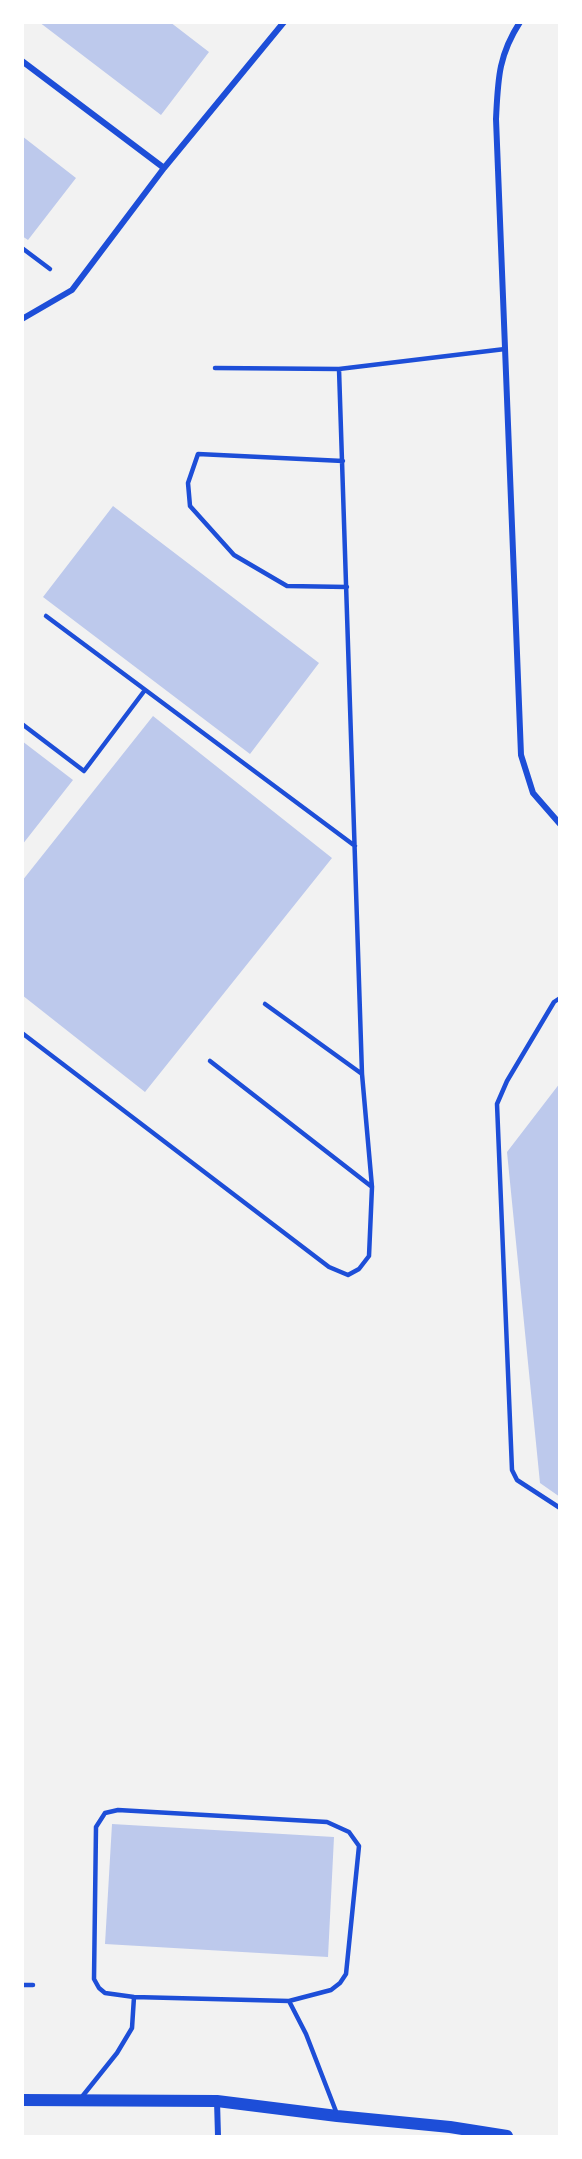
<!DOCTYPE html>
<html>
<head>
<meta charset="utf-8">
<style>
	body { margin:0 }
	#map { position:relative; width:582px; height:2159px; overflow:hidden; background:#f2f2f2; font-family:Raleway,sans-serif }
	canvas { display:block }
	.frame { position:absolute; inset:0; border:24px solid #fff; pointer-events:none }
</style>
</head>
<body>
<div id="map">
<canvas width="582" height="2159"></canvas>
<div class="frame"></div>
</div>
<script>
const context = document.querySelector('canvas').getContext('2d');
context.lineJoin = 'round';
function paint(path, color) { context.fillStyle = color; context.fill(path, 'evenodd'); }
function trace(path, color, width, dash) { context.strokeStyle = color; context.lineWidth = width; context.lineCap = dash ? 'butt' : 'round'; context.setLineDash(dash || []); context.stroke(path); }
paint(new Path2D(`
	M39,22H170L209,52L161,115Z
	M22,136L76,178L28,240L22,236Z
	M113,506L319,663L250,754L43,597Z
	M153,716L332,858L145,1092L22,995V881Z
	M22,741L73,780L22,845Z
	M560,1083V1497L540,1483L507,1152Z
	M112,1824L334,1837L328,1957L105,1944Z`), '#bdc9ec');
trace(new Path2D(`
	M22,248L50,269
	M215,368L339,369L505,349
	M343,461L198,454L188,483L190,506L234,555L287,586L347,587
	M46,616L355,846
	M22,724L84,771L145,690
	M560,998L554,1002L507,1081L497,1104L512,1470L517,1480L560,1508
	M265,1004L362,1074
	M22,1033L329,1267L348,1275L359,1269L369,1256L372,1187L362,1074L339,369
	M210,1061L372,1187
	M118,1810L327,1822L349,1832L359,1846L346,1974L340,1983L331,1990L289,2001L134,1997L105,1993L99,1988L94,1979L96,1827L105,1813Z
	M22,1985H33
	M289,2001L306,2034L337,2114
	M81,2098L117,2053L132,2028L134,1997`), '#1d4ed8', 4.5);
trace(new Path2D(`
	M520,22C498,56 498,80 496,119L521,755L533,793L560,824
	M22,61L164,168
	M22,319L72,290L164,168L284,22
	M217,2101L218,2136`), '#1d4ed8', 6);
trace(new Path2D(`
	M22,2100L217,2101L337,2116L450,2127L507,2136`), '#1d4ed8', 12);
</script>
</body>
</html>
